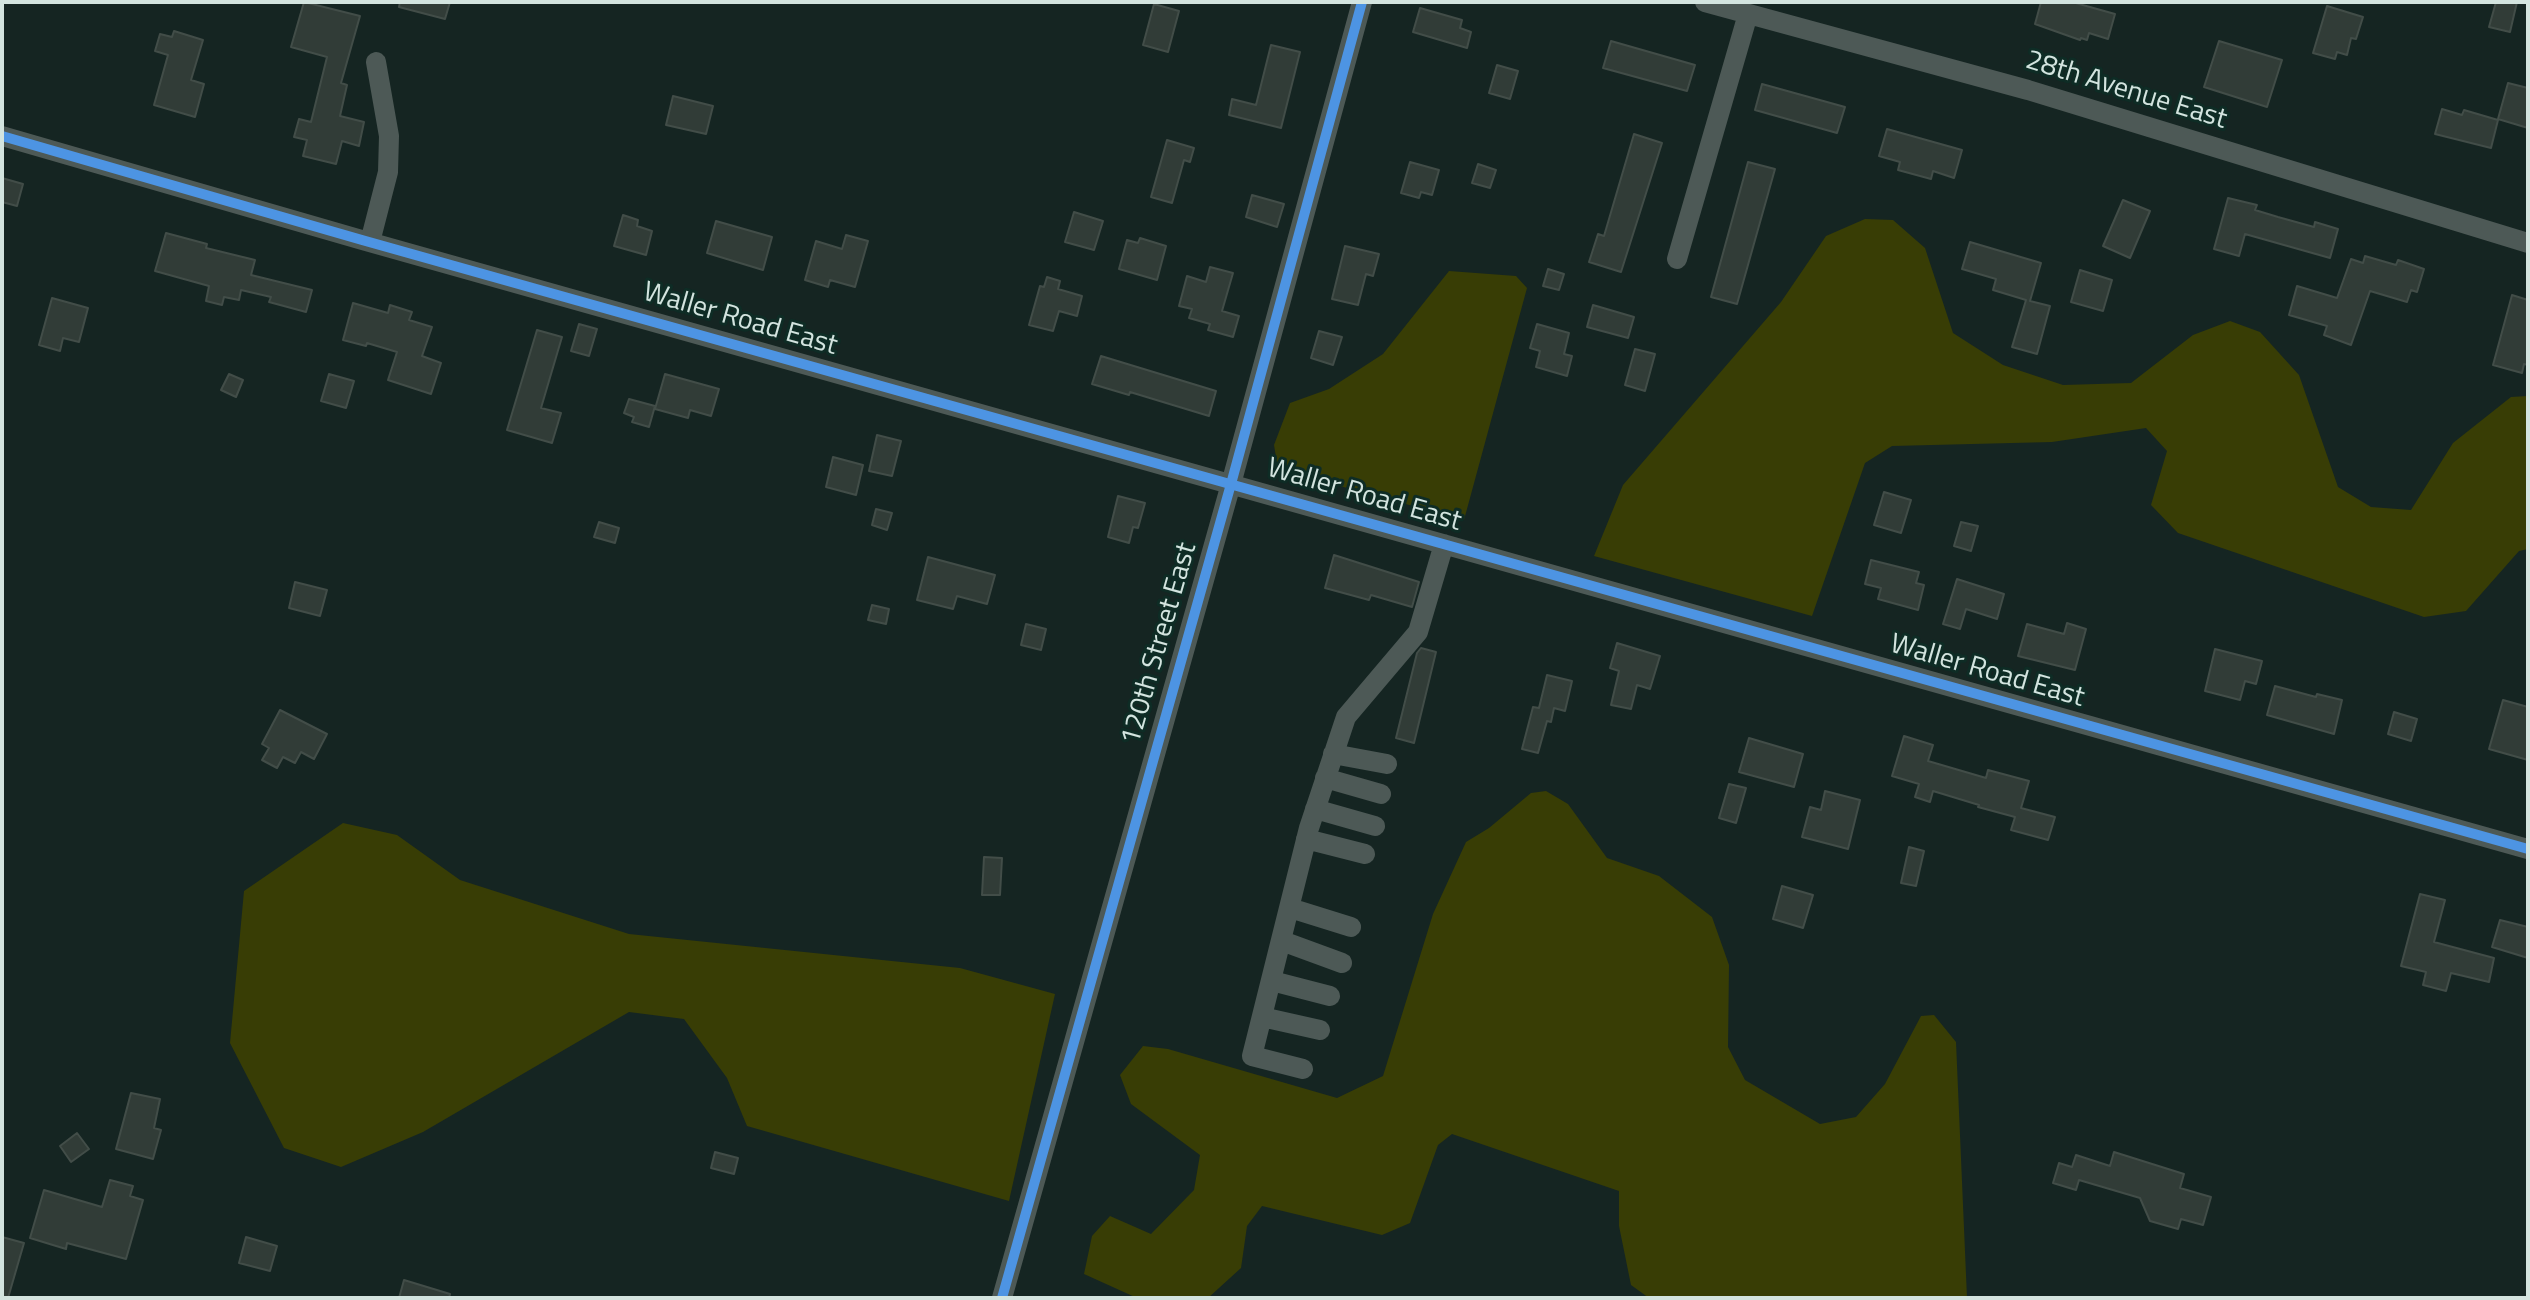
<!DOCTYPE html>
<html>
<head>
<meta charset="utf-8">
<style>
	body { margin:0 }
	#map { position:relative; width:2530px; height:1300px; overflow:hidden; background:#152522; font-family:"Titillium Web",sans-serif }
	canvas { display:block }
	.frame { position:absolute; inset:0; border:4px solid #d3e4df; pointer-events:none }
</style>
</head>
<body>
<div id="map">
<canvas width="2530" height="1300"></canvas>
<div class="frame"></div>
</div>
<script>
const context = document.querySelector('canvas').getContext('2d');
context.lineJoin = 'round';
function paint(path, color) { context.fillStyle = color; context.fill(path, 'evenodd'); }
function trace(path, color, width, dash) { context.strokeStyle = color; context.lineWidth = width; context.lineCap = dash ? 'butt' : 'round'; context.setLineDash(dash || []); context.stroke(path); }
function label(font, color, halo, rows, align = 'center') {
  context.font = font + ' "Titillium Web",sans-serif'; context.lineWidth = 6; context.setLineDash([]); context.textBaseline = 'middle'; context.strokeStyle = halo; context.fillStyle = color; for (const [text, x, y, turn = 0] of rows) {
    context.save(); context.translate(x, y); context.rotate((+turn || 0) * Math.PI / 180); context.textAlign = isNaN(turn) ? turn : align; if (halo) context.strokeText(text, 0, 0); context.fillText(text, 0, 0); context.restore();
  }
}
paint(new Path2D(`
	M1865,219L1893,220L1925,248L1953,333L2003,365L2063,385L2131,383L2193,335L2230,321L2260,332L2299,375L2338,487L2371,507L2411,510L2453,443L2511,397L2528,396V549L2519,551L2466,611L2424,617L2178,533L2151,505L2167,451L2146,428L2052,442L1892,446L1865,463L1812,616L1594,556L1623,485L1781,302L1826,236Z
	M1449,271L1516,276L1527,288L1464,520L1278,469L1274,445L1290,403L1329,389L1383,354Z
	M1546,791L1568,804L1607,858L1659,876L1712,917L1729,965L1728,1047L1745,1080L1820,1124L1856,1117L1885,1084L1921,1016L1934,1015L1956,1042L1967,1298H1649L1631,1285L1619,1226V1191L1452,1134L1438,1145L1410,1223L1382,1235L1262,1206L1247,1226L1241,1268L1208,1298H1137L1084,1274L1092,1236L1110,1216L1151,1234L1194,1190L1200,1155L1131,1104L1120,1075L1143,1046L1168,1049L1337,1098L1383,1076L1433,914L1466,842L1489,828L1531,793Z
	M343,823L397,835L460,880L629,934L960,968L1055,994L1009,1201L747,1126L727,1078L684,1019L629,1012L423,1132L341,1167L284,1148L230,1043L244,891Z`), '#383d05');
const building = new Path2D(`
	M304,2L360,16L341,83L347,85L340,116L364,122L359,146L342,141L336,164L303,156L307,140L294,137L299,119L311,122L327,57L291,47Z
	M400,2H450L445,19L399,7Z
	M2041,2H2072L2115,14L2108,39L2089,33L2087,40L2081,38L2080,40L2035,24Z
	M2496,2H2517L2510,32L2489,27Z
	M1154,4L1179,11L1168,52L1143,45Z
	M2327,6L2363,17L2356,39L2351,38L2347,55L2337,52L2335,59L2313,53Z
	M1420,8L1462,20L1460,28L1471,32L1467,48L1413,32Z
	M174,31L203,40L191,80L204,84L195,117L154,105L168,55L155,51L160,34L172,37Z
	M1611,41L1695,65L1687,91L1603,68Z
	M2219,41L2282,60L2267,107L2204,87Z
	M1271,45L1300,52L1281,128L1229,115L1232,99L1256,105Z
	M1497,65L1518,71L1510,99L1489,93Z
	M2508,83L2528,88V128L2498,119Z
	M1762,84L1845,107L1837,133L1755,110Z
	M673,96L713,106L706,134L666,125Z
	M2442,109L2462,115L2464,110L2498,120L2491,148L2435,134Z
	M1887,129L1962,150L1954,178L1933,171L1931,179L1898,170L1900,162L1879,156Z
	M1634,134L1662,143L1621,272L1589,262L1598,234L1604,236Z
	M1167,140L1194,148L1190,162L1184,160L1172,203L1151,197Z
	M1410,162L1439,170L1432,195L1421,192L1419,198L1401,193Z
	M1748,162L1775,169L1737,304L1711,297Z
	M1478,164L1496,170L1490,188L1472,183Z
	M2,178L23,184L17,206L2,202Z
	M1252,195L1284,204L1277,227L1246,217Z
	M2228,198L2257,205L2255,210L2278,217L2314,227L2315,222L2338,229L2330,258L2245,234L2239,256L2214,249Z
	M2123,200L2150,211L2130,258L2103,246Z
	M1074,212L1103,221L1094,250L1065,242Z
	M623,215L638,220L637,226L652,231L646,255L614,246Z
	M716,221L772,237L763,270L707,253Z
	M166,233L207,244L206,248L255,260L251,275L312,290L306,312L269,302L271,297L241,290L239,300L224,297L222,305L206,301L209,286L155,271Z
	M846,235L868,241L855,287L830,280L828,287L805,280L816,241L842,249Z
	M1140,238L1166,246L1157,280L1119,269L1127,240L1138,243Z
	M1970,242L2041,263L2030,301L2050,306L2037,354L2012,347L2026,300L1993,290L1996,279L1962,269Z
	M1345,246L1379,254L1373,276L1366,274L1358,305L1332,299Z
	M2365,256L2396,265L2398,260L2424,269L2417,292L2411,290L2407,302L2370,291L2351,345L2324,335L2327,326L2289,315L2297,286L2337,298L2351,259L2363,263Z
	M1210,267L1233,273L1222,311L1239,316L1233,337L1208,330L1210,324L1189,318L1192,309L1179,306L1187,276L1206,282Z
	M1548,269L1564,274L1559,290L1543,286Z
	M2080,270L2112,280L2103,311L2071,302Z
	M1047,277L1060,281L1058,289L1082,296L1077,316L1059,311L1053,331L1029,325L1040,286L1044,287Z
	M2512,295L2528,300V365L2524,364L2522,373L2493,365Z
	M52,298L88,308L79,342L63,338L60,351L39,345Z
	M353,303L388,313L390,305L412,312L409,320L432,327L422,356L441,363L431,394L388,380L397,352L367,343L366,346L343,340Z
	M1593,305L1634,317L1628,338L1587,327Z
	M579,324L597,329L589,356L571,351Z
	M1537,324L1569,333L1564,354L1572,356L1567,376L1536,367L1540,351L1530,348Z
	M537,330L562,337L541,408L561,413L552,443L507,430Z
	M1319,331L1342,337L1333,365L1311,358Z
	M1635,349L1655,354L1645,391L1625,385Z
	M1101,356L1216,391L1209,416L1130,392L1129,395L1092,384Z
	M229,374L243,380L236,397L221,390Z
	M329,374L354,381L346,408L321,401Z
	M665,374L719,389L711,416L690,410L688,418L655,409Z
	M629,399L655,406L649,427L632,422L634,417L624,413Z
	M877,435L901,441L892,476L869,471Z
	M833,457L863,465L856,495L826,487Z
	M1884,492L1911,500L1901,533L1874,525Z
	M1118,496L1145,503L1138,528L1133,527L1129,543L1108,537Z
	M876,509L892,513L887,530L872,525Z
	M599,522L619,528L615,543L594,537Z
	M1961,522L1978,526L1971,551L1954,546Z
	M1334,555L1419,582L1412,607L1371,595L1369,600L1325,588Z
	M928,557L995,575L987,604L957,596L953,609L917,600Z
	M1871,560L1919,572L1916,583L1924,585L1918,610L1878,599L1881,588L1865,584Z
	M1957,579L2004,594L1997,619L1966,609L1960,629L1943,624Z
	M295,582L327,590L320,616L289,608Z
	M872,605L889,609L886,624L868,620Z
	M2067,623L2086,629L2075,670L2018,656L2027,624L2064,634Z
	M1026,624L1046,629L1041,650L1021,645Z
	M1617,643L1660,656L1650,689L1637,685L1631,709L1611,705L1619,671L1610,668Z
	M1421,648L1436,652L1414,743L1396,738L1417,653Z
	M2215,649L2262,661L2256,684L2245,681L2240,700L2205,691Z
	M1547,675L1572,681L1565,711L1554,708L1551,722L1547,721L1538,753L1522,749L1533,707L1539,708Z
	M2275,686L2316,697L2317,694L2342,700L2334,734L2267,715Z
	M2503,700L2528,707V760L2489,749Z
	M280,710L327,734L314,759L301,752L295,763L283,757L277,768L262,760L269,748L262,744Z
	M2394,712L2417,719L2411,741L2388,734Z
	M1904,736L1933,745L1928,761L1986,778L1988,770L2029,781L2021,808L2055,817L2048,840L2011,830L2015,817L1978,807L1979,805L1933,791L1930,802L1915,797L1919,784L1892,776Z
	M1749,738L1803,754L1794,787L1739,772Z
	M1729,784L1746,788L1736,823L1719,818Z
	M1825,791L1860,800L1848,849L1802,837L1810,807L1821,810Z
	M1909,847L1924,851L1916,886L1901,883Z
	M984,857L1002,858L1000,895H982Z
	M1782,886L1813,895L1803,928L1773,919Z
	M2420,894L2445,900L2434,942L2494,958L2489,982L2451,973L2446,991L2423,985L2426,972L2401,966Z
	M2500,920L2528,927V958L2492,947Z
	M131,1093L160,1099L154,1128L161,1130L153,1159L116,1149Z
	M77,1133L89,1149L71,1162L60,1146Z
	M715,1152L738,1158L734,1174L711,1168Z
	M2114,1152L2184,1174L2180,1188L2211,1197L2203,1225L2181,1219L2178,1229L2150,1221L2140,1198L2079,1180L2076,1190L2053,1183L2059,1163L2072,1167L2076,1155L2110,1166Z
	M110,1180L133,1186L130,1196L143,1200L126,1259L67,1243L66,1249L30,1238L44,1190L102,1207Z
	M2,1237L24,1243L8,1298H2Z
	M246,1237L277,1246L270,1271L239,1263Z
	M404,1280L450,1294L449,1298H399Z`);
paint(building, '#313c37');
trace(building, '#424d48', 2);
trace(new Path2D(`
	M1705,2L2028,90L2528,243
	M2,136L362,240L2528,849
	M370,242L388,172L389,136L376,62
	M1677,259L1748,14
	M1333,754L1387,764
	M1325,778L1381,794
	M1315,809L1375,826
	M1306,839L1365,854
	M1290,908L1351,927
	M1282,941L1342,963
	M1272,981L1330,996
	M1262,1017L1320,1030
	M1303,1069L1252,1056L1309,828L1346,717L1418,632L1444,544
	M1002,1298L1231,484L1362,2`), '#4d5956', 20);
trace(new Path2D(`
	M2,136L362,240L2528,849
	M1002,1298L1231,484L1362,2`), '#4d94e3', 10);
label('28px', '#d3e4df', '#0e2c25', [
	["28th Avenue East",2126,91,17],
	["Waller Road East",740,320,16],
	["Waller Road East",1364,496,16],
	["120th Street East",1160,644,-74],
	["Waller Road East",1987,672,16]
]);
</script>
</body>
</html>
